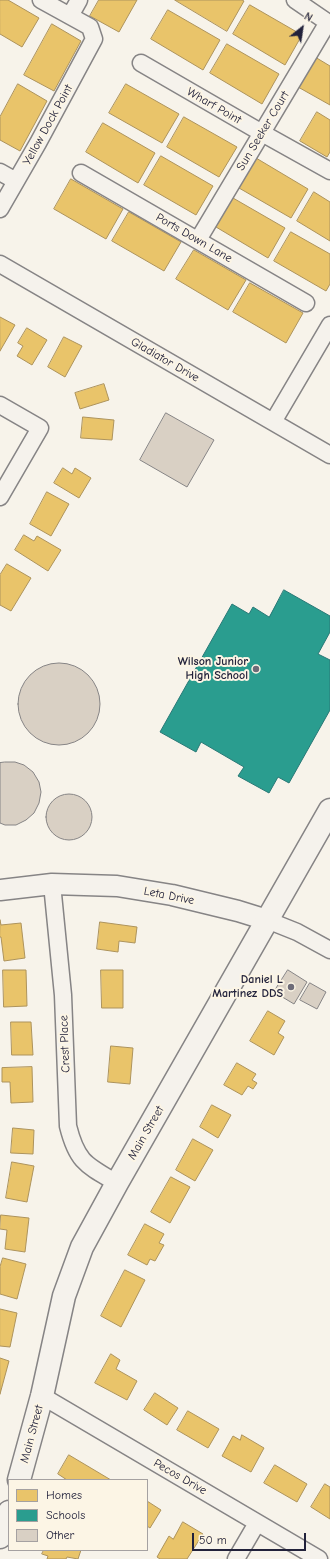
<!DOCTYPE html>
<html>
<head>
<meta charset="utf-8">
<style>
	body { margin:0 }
	#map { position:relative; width:330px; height:1559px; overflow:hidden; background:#f7f3ea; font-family:"Comic Neue",sans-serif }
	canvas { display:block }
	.legend { position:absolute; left:8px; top:1479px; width:140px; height:72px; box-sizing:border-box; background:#fcf5e5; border:1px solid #a5a1a1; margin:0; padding:5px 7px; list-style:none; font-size:12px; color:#22223b }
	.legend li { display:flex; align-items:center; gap:8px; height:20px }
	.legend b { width:20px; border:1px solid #a5a1a1 }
	.north { position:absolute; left:282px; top:8px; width:40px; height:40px; -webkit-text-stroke:3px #fcf5e5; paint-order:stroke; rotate:30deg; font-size:11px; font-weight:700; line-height:16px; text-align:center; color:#22223b }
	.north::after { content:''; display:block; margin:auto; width:14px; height:18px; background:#22223b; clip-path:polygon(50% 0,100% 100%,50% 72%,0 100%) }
	.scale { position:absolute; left:192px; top:1533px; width:114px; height:18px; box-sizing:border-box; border:2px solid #22223b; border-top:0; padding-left:5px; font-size:12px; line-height:14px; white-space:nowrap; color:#22223b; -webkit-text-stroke:3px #fcf5e5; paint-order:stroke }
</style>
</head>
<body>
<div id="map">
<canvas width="330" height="1559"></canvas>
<ul class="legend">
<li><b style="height:11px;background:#e9c46a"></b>Homes</li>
<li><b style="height:11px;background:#2a9d8f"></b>Schools</li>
<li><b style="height:11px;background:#d9d0c4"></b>Other</li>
</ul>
<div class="north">N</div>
<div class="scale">50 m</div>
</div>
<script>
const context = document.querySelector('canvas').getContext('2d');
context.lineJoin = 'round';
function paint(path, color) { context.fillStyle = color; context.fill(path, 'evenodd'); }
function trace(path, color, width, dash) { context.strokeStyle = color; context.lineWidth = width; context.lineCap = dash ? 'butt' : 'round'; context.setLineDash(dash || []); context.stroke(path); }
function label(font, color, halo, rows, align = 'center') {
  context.font = font + ' "Comic Neue",sans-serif'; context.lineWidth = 4; context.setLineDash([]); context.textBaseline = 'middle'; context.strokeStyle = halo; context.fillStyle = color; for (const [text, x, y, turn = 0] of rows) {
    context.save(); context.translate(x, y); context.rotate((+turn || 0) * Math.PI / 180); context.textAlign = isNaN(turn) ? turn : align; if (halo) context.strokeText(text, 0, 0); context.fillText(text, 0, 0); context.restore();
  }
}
const homes = new Path2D(`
	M0,0H8L39,18L22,47L0,34Z
	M99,0H137L119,32L90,16Z
	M175,0H242L244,1L227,31Z
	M250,5L302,35L285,65L233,34Z
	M168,10L220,40L203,70L151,39Z
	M52,24L81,41L54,91L24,75Z
	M227,44L279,74L262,104L210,73Z
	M315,57L330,66V105L298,87Z
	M18,84L47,101L20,151L0,140V117Z
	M126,84L179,114L162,143L109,113Z
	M317,112L330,120V152L327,157L300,141Z
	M184,117L237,147L219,177L167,147Z
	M103,123L155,153L138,183L86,152Z
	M161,156L213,186L196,215L144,185Z
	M256,158L308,189L291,218L239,188Z
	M71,179L123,209L106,239L54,209Z
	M314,192L330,202V241L297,221Z
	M233,198L285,228L268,258L216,227Z
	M129,212L181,242L164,271L112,241Z
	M291,232L330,254V284L326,291L274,261Z
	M194,250L246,280L228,310L176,279Z
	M250,283L303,313L286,343L233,312Z
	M0,317L15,325L0,351Z
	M27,328L47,340L32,365L17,356L23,346L18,343Z
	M64,337L82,346L65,377L48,367Z
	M104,384L109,400L80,409L75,393Z
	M83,417L114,420L112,440L81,438Z
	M63,468L72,474L75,468L91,478L79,498L54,483Z
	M47,492L69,504L51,536L30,524Z
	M24,535L34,541L37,536L61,550L48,571L15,550Z
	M7,564L31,578L11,611L0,605V575Z
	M0,920L1,925L21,923L25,958L4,961L1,937H0Z
	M100,922L137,927L135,943L119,941L118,952L97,949Z
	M3,970H26L27,1006L4,1007Z
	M101,970H123V1008H102Z
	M268,1011L285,1021L278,1033L284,1037L274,1055L250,1041Z
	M11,1022H31L33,1055H12Z
	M111,1046L133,1048L130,1084L108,1082Z
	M237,1063L256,1074L252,1080L257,1083L253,1089L248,1086L242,1095L224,1085Z
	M32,1067L33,1102L11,1103L10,1082H2V1068Z
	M212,1105L231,1115L218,1138L200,1127Z
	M13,1128L34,1130L33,1154L11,1153Z
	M193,1139L213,1150L195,1181L176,1170Z
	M12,1162L34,1166L27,1202L6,1198Z
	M171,1177L190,1187L170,1223L151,1212Z
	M1,1215L29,1218L25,1252L5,1249L7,1230L0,1229Z
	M145,1224L164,1234L159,1243L164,1245L155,1261L150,1259L147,1265L128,1255Z
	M3,1258L26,1264L17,1299L0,1294V1267Z
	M125,1270L145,1280L121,1327L101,1316Z
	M0,1309L17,1313L10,1347L0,1346Z
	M111,1354L120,1360L116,1369L137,1381L127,1400L95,1383Z
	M0,1358L9,1361L0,1394Z
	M155,1393L178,1408L167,1425L144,1410Z
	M188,1411L219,1429L208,1448L177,1430Z
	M242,1435L264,1448L251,1472L222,1456L233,1436L240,1440Z
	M69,1455L111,1480H67L58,1474Z
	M275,1465L307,1484L297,1502L264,1483Z
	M325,1484L330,1487V1519L311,1507Z
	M147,1501L161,1510L150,1528L147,1526Z
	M183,1522L203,1534L187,1559H160L157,1557L169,1536L173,1539Z
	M44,1550H81L78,1559L67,1557L66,1559H47L48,1556L42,1554Z`);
paint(homes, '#e9c46a');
trace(homes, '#ad935c', 1);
const schools = new Path2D(`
	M284,590L330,616V632L318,654L330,660V710L289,783L278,777L269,793L238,776L244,767L201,742L196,752L160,732L232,604L249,614L253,607L269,617Z`);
paint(schools, '#2a9d8f');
trace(schools, '#287876', 1);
const building = new Path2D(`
	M166,413L214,440L187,487L140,460Z
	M18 704a41 41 0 1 1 82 0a41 41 0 1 1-82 0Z
	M5,762H15L24,765L33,772L39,782L41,792L39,803L34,813L26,820L16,825H5L0,823V763Z
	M46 817a23 23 0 1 1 46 0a23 23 0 1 1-46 0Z
	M288,970L307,982L294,1004L274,992Z
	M310,983L326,992L317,1009L300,1000Z`);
paint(building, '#d9d0c4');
trace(building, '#868485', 1);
const minor = new Path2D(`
	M295,0L330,24
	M70,16L79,0
	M141,63L262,133L330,171
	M0,172L16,181
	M81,173L306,303
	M0,209L38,143L94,39L90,27L41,0
	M198,240L328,22
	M0,264L330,455
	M0,405L40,428L0,497
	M273,422L330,325
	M52,884L63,995L68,1126C77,1162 86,1165 117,1183
	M267,920L297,932L330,950
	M42,1396L319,1559
	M236,1559L257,1523`);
const tertiary = new Path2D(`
	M0,890L52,884L117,886L172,895L238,911L267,920`);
const secondary = new Path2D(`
	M19,1480L42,1396L64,1296L82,1247L117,1183L330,810
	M0,1537L9,1512`);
trace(minor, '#868485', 19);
trace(tertiary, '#868485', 23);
trace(secondary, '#868485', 25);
trace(minor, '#f5f2ec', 16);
trace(tertiary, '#f5f2ec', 20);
trace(secondary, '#f5f2ec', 22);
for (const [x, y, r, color] of [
	[256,669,4,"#6d6b78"],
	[291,987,4,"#6d6b78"]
]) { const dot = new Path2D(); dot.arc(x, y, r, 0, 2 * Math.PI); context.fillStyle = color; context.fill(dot); trace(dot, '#fcf5e5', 1.5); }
label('12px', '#22223b', '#fcf5e5', [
	["Wharf Point",214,106,30],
	["Yellow Dock Point",48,125,-61],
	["Sun Seeker Court",263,131,-59],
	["Ports Down Lane",194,238,30],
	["Gladiator Drive",165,360,30],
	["Leta Drive",169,896,11],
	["Crest Place",65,1044,-92],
	["Main Street",146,1133,-60],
	["Main Street",32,1434,-75],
	["Pecos Drive",180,1477,30]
]);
label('bold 12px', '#22223b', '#fcf5e5', [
	["Wilson Junior",248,662],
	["High School",248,676],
	["Daniel L",283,980],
	["Martinez DDS",283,994]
], 'right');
</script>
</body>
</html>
